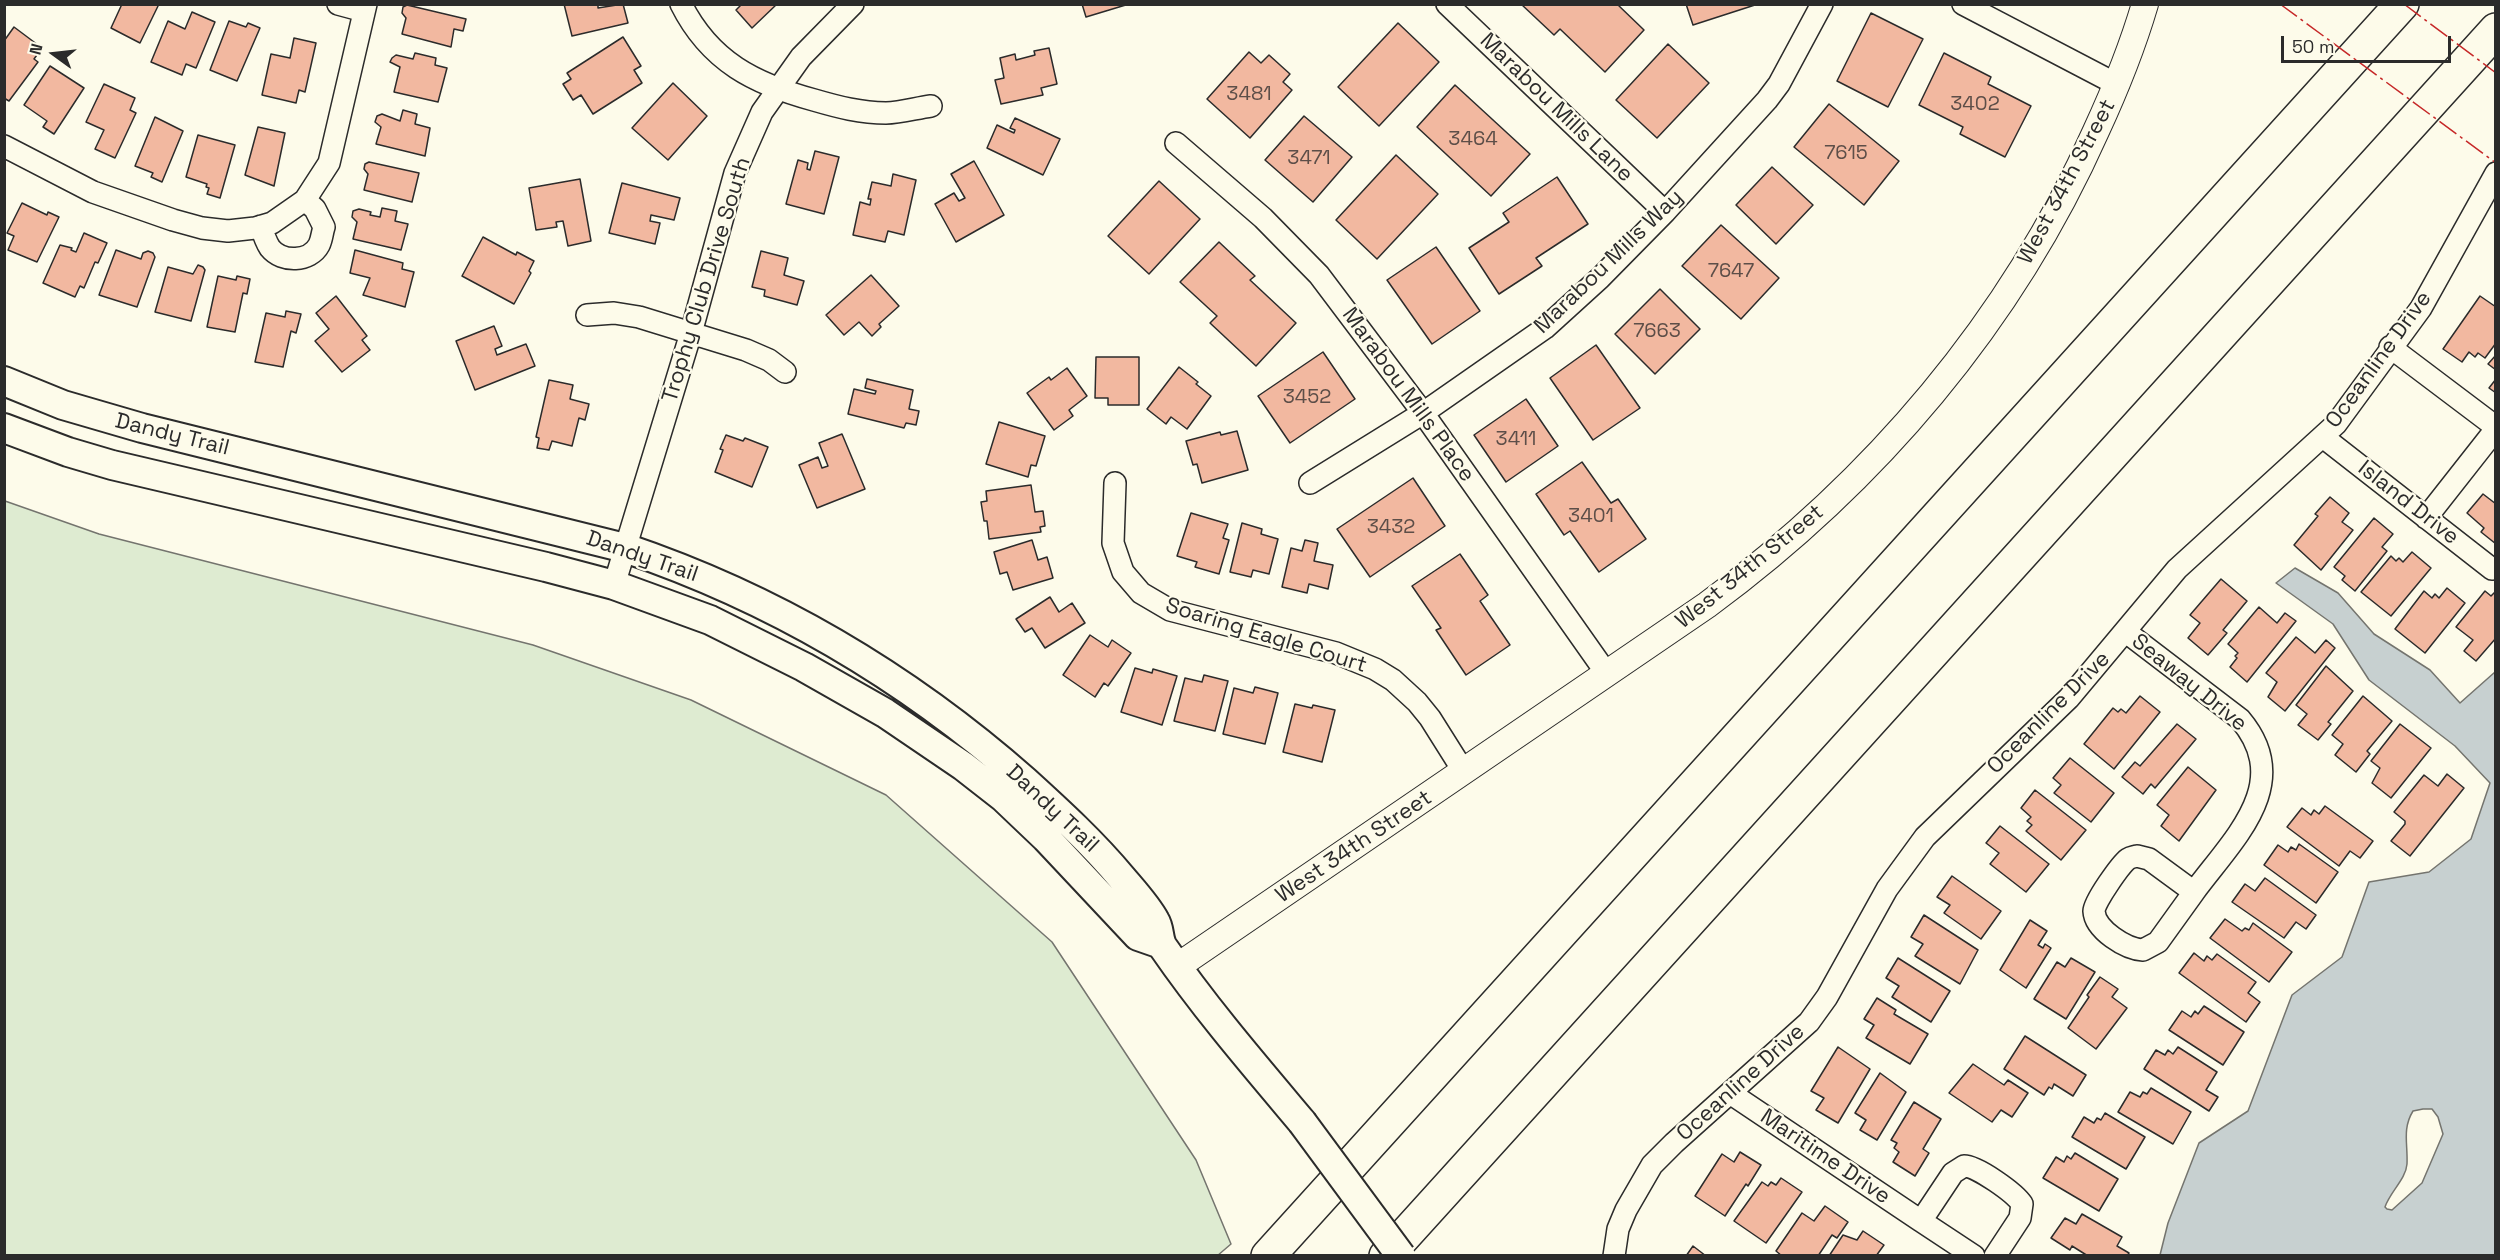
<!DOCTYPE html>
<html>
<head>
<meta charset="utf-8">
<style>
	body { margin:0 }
	#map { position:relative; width:2500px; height:1260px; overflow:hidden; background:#fdfbea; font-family:"Space Grotesk",sans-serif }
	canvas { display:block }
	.frame { position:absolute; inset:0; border:6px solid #2b2b2b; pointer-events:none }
	.north { position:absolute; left:24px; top:24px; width:60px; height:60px; -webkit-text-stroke:4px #fdfbea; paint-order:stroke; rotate:285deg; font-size:16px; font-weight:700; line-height:24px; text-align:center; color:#2b2b2b }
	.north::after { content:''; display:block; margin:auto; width:21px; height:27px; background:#2b2b2b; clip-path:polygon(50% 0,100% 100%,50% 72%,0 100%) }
	.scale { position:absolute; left:2281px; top:36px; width:170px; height:27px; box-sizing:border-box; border:3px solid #2b2b2b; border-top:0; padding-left:8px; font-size:18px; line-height:21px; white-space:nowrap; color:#2b2b2b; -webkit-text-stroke:4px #fdfbea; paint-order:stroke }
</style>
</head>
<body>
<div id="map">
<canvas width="2500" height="1260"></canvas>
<div class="frame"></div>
<div class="north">N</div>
<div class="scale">50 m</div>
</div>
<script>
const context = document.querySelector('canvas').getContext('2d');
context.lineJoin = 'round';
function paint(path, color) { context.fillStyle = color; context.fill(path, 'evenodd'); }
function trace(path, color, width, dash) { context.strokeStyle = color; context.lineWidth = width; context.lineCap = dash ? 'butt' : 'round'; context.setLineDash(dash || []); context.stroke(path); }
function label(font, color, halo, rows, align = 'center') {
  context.font = font + ' "Space Grotesk",sans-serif'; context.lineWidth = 4.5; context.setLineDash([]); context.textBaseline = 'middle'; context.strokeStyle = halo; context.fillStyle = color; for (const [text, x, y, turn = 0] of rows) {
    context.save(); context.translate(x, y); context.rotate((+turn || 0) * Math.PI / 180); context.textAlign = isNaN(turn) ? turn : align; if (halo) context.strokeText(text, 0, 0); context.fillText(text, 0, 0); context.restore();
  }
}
const green = new Path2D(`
	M5,501L99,534L533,645L691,700L886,795L1052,942L1196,1160L1231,1244L1217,1256L5,1255Z`);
paint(green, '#deebd1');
trace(green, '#74746e', 1.5);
const water = new Path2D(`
	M2295,568L2338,593L2374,634L2430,670L2460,703L2495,672V1255H2160L2168,1223L2199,1143L2248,1111L2292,995L2342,957L2369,882L2429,872L2471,839L2490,783L2455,746L2369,680L2333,624L2276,583ZM2423,1109H2432L2438,1117L2443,1134L2422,1183L2392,1210L2387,1209L2385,1207C2390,1192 2406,1179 2407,1164C2408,1144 2402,1129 2413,1111Z`);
paint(water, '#c7d0d0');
trace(water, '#74746e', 1.5);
const building = new Path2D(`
	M159,4L140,43L111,28L122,4Z
	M564,4H598V8L623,4L628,23L572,36Z
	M742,4H777L752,28L736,10Z
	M1082,4H1129L1086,17Z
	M1521,4H1617L1644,30L1605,72L1560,29L1554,35Z
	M1686,4H1758L1693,25Z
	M407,5L466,19L463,31L454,29L451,47L402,34L406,18L402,13L403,7Z
	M192,12L215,22L196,68L186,64L182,75L151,62L168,21L185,29Z
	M1871,13L1923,39L1888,107L1837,81Z
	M229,21L246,27L248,23L260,28L237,81L210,70Z
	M1398,23L1439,62L1379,126L1338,87Z
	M14,27L42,48L34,59L38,62L9,101L4,98V41Z
	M623,37L641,66L634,70L642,83L593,114L581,95L573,100L563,84L571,79L567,73Z
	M294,38L316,43L305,92L299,90L296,103L262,95L271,54L290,58Z
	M1668,44L1709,83L1657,138L1616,100Z
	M1049,48L1057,84L1041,88L1043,95L1001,104L995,80L1004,78L1000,58L1015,54L1016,60L1035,55L1034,51Z
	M1249,52L1261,63L1269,55L1290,74L1283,82L1292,90L1250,138L1207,99Z
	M415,53L436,58L435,65L447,68L438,102L394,92L400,67L390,62L392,58L396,55L413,59Z
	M1944,53L1991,77L1988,84L2031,106L2005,157L1960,134L1963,127L1919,105Z
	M50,66L84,88L54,134L43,127L47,121L24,105Z
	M673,83L707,116L668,160L632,128Z
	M104,84L135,98L130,110L136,113L115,158L95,149L104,130L86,122Z
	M1455,85L1530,154L1491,196L1417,127Z
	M1829,104L1899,161L1864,205L1794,147Z
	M403,110L417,114L415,124L430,128L425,156L376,144L381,127L375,122L377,116L382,114L400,121Z
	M1304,116L1352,157L1313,202L1265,160Z
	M155,117L183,131L162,182L151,177L153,173L135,166Z
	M1015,118L1060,139L1043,175L987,148L997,125L1014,133L1015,130L1010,128Z
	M258,127L285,133L274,186L245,175Z
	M198,135L235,145L220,198L207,194L209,188L206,187L207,184L186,177Z
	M815,151L839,157L824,214L786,204L798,160L808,163L807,169L810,170Z
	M1396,155L1438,194L1377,259L1336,220Z
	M974,161L1004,215L956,242L935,204L954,193L959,201L965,198L951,174Z
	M369,162L419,173L412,202L364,190L368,174L364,169L365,164Z
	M1772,167L1813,205L1776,244L1736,205Z
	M893,174L916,180L904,235L888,231L885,242L853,235L860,202L870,205L871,199H868L872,182L891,186Z
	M1557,177L1588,224L1536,258L1542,266L1499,294L1469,248L1509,222L1503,213Z
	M580,179L591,241L568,246L563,221L556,222L557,227L536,230L529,188Z
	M1159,181L1200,219L1149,274L1108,236Z
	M622,183L680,198L674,220L651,215L650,221L660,223L655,244L609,233Z
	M22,203L47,215L48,212L59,217L37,262L8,250L14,236L7,233Z
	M382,208L397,211L395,221L408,224L401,250L353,239L357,222L352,217L353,211L359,209L371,212L370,215L380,217Z
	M1721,225L1779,278L1741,319L1682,266Z
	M84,233L107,243L98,263L95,262L84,288L80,286L75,297L43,283L60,245L72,248L71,250L76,252Z
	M483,237L516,255L517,252L534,261L529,271L531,273L514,304L462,276Z
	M1219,242L1255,276L1250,280L1296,323L1256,366L1210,323L1217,316L1180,282Z
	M1436,247L1480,311L1432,344L1387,280Z
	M116,250L141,259L143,253L148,251L153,253L155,257L137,307L99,295Z
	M355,250L403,263L402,269L414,272L405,307L363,295L370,278L350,273Z
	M761,251L788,258L784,275L804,281L797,305L764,296L765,290L752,287Z
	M198,265L203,267L205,270L191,321L155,312L168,267L193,274Z
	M871,275L899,306L879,324L881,327L872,336L859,322L844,335L826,315Z
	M218,276L236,280L237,276L250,279L247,294L243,293L235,332L207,327Z
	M1660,289L1700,329L1655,374L1615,334Z
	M336,296L367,336L362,340L370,350L342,372L315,341L329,329L316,313Z
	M2480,296L2496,307V343L2485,358L2478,353L2475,357L2469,352L2462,362L2443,349Z
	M286,311L301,314L296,333L291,331L283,367L255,362L266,313L285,317Z
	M494,326L502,346L495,349L497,355L526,344L535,366L475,390L456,341Z
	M1596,345L1640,408L1593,440L1550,378Z
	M1323,352L1355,399L1290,443L1258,396Z
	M2496,355V370L2488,364Z
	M1096,357H1139V405H1108V398H1095Z
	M1179,367L1198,382L1196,384L1211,396L1187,429L1171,417L1166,424L1147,409Z
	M1067,368L1087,396L1069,410L1073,416L1054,430L1027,393L1049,377L1051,380Z
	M867,379L913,390L909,409L919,411L916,425L906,423L904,428L848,414L854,389L875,394L876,391L865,388Z
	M2496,379V393L2489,388Z
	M549,380L573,385L570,399L589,404L585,420L579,418L572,446L552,441L549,450L537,448L539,438L536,437Z
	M1526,399L1558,446L1506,482L1474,435Z
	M999,422L1045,436L1036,466L1031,465L1028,477L986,464Z
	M1237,431L1248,470L1202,483L1197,464L1193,465L1186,441L1220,432L1221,435Z
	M842,434L865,489L817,508L799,465L818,457L822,468L828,466L819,443Z
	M726,435L743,441L745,438L768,447L752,487L715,472L723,450L720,449Z
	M1582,462L1611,503L1618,499L1646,539L1599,572L1570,531L1564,535L1536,494Z
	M1413,478L1445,526L1370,577L1337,529Z
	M1031,485L1035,512L1043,511L1045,526L1040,527L1041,532L989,539L987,521H984L981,502L987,501L986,491Z
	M2483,494L2496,504V544L2481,532L2484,528L2467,513Z
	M2330,497L2349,513L2342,522L2353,530L2321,570L2294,545L2318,516L2315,514Z
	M1191,513L1228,524L1223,538L1229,540L1219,574L1195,567L1197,562L1177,556Z
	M2374,518L2393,534L2382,547L2387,551L2355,591L2342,580L2345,576L2334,567Z
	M1242,523L1262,529L1261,534L1278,539L1269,574L1253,570L1251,577L1230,572Z
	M1032,540L1038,560L1047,557L1053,578L1013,590L1007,572L1000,574L994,552Z
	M1305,540L1318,543L1314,561L1333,565L1328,589L1309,584L1307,593L1282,587L1291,548L1302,551Z
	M2412,552L2431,568L2391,616L2361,592L2391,556L2396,561L2399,558L2403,562Z
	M1460,554L1488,595L1480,601L1510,645L1466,675L1436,630L1441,628L1412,586Z
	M2221,579L2247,601L2223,630L2227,633L2208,655L2188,638L2200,623L2190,615Z
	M2447,588L2465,603L2425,653L2395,629L2424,591L2432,598L2435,594L2439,598Z
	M2485,591L2491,596L2496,591V638L2476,661L2464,651L2473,640L2456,627Z
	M1050,597L1059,612L1072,603L1085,623L1045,648L1032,628L1025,632L1016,619Z
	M2259,607L2277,623L2285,613L2296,621L2247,682L2230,667L2237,658L2235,656L2238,653L2228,644Z
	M1090,635L1108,647L1112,640L1131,653L1108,686L1104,683L1095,697L1063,675Z
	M2296,637L2315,653L2326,640L2335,648L2285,711L2268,697L2277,682L2266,673Z
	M2326,666L2353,691L2328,722L2331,724L2318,740L2298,725L2307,714L2296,705Z
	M1135,668L1152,673L1153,669L1177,676L1162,725L1121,712Z
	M1204,675L1228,681L1215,731L1174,721L1185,678L1202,682Z
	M1255,687L1278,693L1265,744L1223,734L1234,688L1253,693Z
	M2140,696L2160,712L2114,769L2084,744L2113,708L2118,712L2121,709L2126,713Z
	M2363,696L2392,721L2367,751L2370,754L2356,772L2335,755L2343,744L2332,735Z
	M1295,704L1312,708L1313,705L1335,710L1322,762L1283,752Z
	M2177,724L2196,739L2155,788L2151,784L2143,794L2122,777L2135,762L2140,766Z
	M2400,724L2431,748L2391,798L2372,783L2380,768L2371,761Z
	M2070,758L2114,793L2091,822L2054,793L2061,785L2053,778Z
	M2188,767L2216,790L2179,841L2161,826L2169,815L2157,805Z
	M2447,774L2464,788L2410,856L2391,841L2405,824V821L2394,812L2424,775L2438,786Z
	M2035,790L2086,830L2061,860L2026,831L2032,825L2027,821L2031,817L2021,808Z
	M2325,806L2373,841L2360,858L2350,851L2339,866L2287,827L2302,808L2311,815L2314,810L2319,814Z
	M2000,826L2049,864L2026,892L1990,864L1999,853L1986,843Z
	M2299,844L2338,872L2316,903L2264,865L2278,845L2288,852L2291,847L2296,850Z
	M1952,876L2001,911L1981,939L1944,913L1950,905L1937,897Z
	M2265,878L2316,915L2306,929L2296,922L2284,938L2232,902L2245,884L2255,891Z
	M1924,915L1978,950L1960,984L1915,956L1923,944L1911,937Z
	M2225,919L2242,931L2245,928L2249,930L2253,923L2292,952L2269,982L2210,938Z
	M2030,920L2047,931L2038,945L2043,948L2045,944L2051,948L2026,988L2000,970Z
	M2194,953L2204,961L2207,956L2212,960L2217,954L2256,982L2248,993L2260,1002L2246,1022L2179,973Z
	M1898,958L1950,991L1931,1022L1892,997L1899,986L1886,978Z
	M2071,958L2095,972L2066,1019L2034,999L2057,962L2065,967Z
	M2100,977L2118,989L2112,997L2127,1008L2096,1049L2068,1028L2089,997L2087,995Z
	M1877,998L1896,1010L1894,1014L1928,1034L1910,1064L1866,1038L1874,1025L1864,1019Z
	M2204,1006L2244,1032L2223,1065L2169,1030L2182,1011L2191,1017L2195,1011L2198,1014Z
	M2025,1036L2086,1075L2073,1096L2054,1084L2052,1089L2049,1087L2044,1095L2004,1069Z
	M1838,1047L1870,1069L1838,1123L1816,1110L1824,1098L1811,1091Z
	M2178,1047L2217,1072L2206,1090L2218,1097L2209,1111L2144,1069L2156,1050L2165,1055L2168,1050L2173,1054Z
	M1973,1064L2004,1085L2008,1080L2028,1093L2012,1117L2001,1110L1992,1122L1949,1093Z
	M1880,1073L1906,1092L1877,1140L1860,1130L1866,1120L1855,1113Z
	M2151,1088L2191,1112L2173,1144L2118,1112L2130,1092L2140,1097L2143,1092L2147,1094Z
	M1914,1102L1941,1119L1923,1149L1929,1153L1915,1176L1893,1162L1899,1152L1894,1148L1897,1143L1891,1140Z
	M2105,1113L2145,1137L2126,1169L2072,1137L2084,1117L2094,1123L2097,1118L2101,1120Z
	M1740,1152L1761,1165L1748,1186L1746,1184L1725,1216L1695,1196L1722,1154L1734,1162Z
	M2075,1153L2118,1179L2099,1211L2043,1178L2056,1157L2064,1162L2067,1156L2071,1159Z
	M1781,1178L1802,1192L1766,1243L1734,1221L1762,1182L1768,1186L1771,1182L1776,1185Z
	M1825,1206L1848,1222L1837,1238L1832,1235L1818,1256H1782L1776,1251L1802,1213L1814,1221Z
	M2082,1214L2122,1237L2117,1246L2129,1253L2127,1256H2088L2072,1246L2070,1250L2051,1238L2065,1218L2076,1224Z
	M1863,1231L1884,1245L1876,1256H1829L1843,1235L1857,1240Z
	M1693,1246L1706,1256H1686Z`);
paint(building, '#f2b8a0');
trace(building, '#2b2b2b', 1.5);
const minor = new Path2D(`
	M338,4L364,11
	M681,4C710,62 755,84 814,100C838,107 861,113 886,113C901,113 916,108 931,106
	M1447,4L1665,212
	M1963,4L2118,85
	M1176,143L1263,218L1319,275L1423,413L1607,674
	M4,146L93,192L173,220L202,228L228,231L255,228L272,223L305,200L329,163L366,4
	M261,226C263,233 266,242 270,248C282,263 310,262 319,245C322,239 322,233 324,227L315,209L305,200
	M587,315L614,313L639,317L746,350L769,360L785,372
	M2390,347L2496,427
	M2323,437L2492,569
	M1115,483L1113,543L1123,572L1141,593L1170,610L1336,653L1375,669L1393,680L1417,702L1430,718L1464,772
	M1310,483L1423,413L1545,328L1600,278L1665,212L1767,100L1779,84L1822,4
	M2426,518L2496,429
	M614,585L691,333L735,173L762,112L801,57L853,4
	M2126,632L2240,719C2295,784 2233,839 2194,892
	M2137,856L2149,859L2194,892L2158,942L2143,950C2126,949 2095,930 2094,911C2094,902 2121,864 2128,859C2131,857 2134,857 2137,856Z
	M1730,1093L1921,1221
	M1614,1256L1618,1229L1626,1210L1652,1165L1674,1143L1809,1022L1827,997L1887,889L1925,837L2069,698L2177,569L2336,424L2421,308L2496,173
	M1974,1256L1921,1221L1953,1173L1964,1166C1977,1166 2015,1193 2022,1204L2020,1218L1995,1256`);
const tertiary = new Path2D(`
	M1178,966L1707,605C1874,482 2011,322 2096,131C2115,90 2132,48 2145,4`);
const secondary = new Path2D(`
	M4,381L63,405L142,428L625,548C773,598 908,678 1025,781C1058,811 1093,843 1122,878C1133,891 1147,906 1155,921C1160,929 1158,939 1163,947C1205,1008 1254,1065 1302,1122
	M4,428L68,452L112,465L546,567L614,585L710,620L804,667L885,713L963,766L1004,798L1046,838L1138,936L1161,944`);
const motorway = new Path2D(`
	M1268,1256L2402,4
	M1386,1256L2496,30`);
trace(minor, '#2b2b2b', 24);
trace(tertiary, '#2b2b2b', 28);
trace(secondary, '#2b2b2b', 32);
trace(motorway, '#2b2b2b', 36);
trace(minor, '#fdfbea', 21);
trace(tertiary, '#fdfbea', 26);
trace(secondary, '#fdfbea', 28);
trace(motorway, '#fdfbea', 33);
const secondaryBridge = new Path2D(`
	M1302,1122L1401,1256`);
trace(secondaryBridge, '#2b2b2b', 32, []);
trace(secondaryBridge, '#fdfbea', 28);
trace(new Path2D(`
	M2280,4L2496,163
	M2404,4L2496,73`), '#c62828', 1.5, [21, 4.5, 3, 4.5]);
label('20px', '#5d4e48', null, [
	["3481",1249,95],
	["3402",1975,105],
	["3464",1473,140],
	["7615",1846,154],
	["3471",1309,159],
	["7647",1731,272],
	["7663",1657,332],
	["3452",1307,398],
	["3411",1516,440],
	["3401",1591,517],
	["3432",1391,528]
]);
label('22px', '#2b2b2b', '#fdfbea', [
	["Marabou Mills Lane",1556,108,44],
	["West 34th Street",2067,182,-62],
	["Marabou Mills Way",1609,262,-44],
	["Trophy Club Drive South",707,280,-73],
	["Oceanline Drive",2379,360,-54],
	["Marabou Mills Place",1408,395,54],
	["Dandy Trail",172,435,14],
	["Island Drive",2408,503,38],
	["Dandy Trail",642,557,19],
	["West 34th Street",1750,567,-39],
	["Soaring Eagle Court",1266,636,17],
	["Seaway Drive",2189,683,39],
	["Oceanline Drive",2049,713,-45],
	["Dandy Trail",1052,809,43],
	["West 34th Street",1354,847,-34],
	["Oceanline Drive",1741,1083,-42],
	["Maritime Drive",1825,1157,34]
]);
</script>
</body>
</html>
